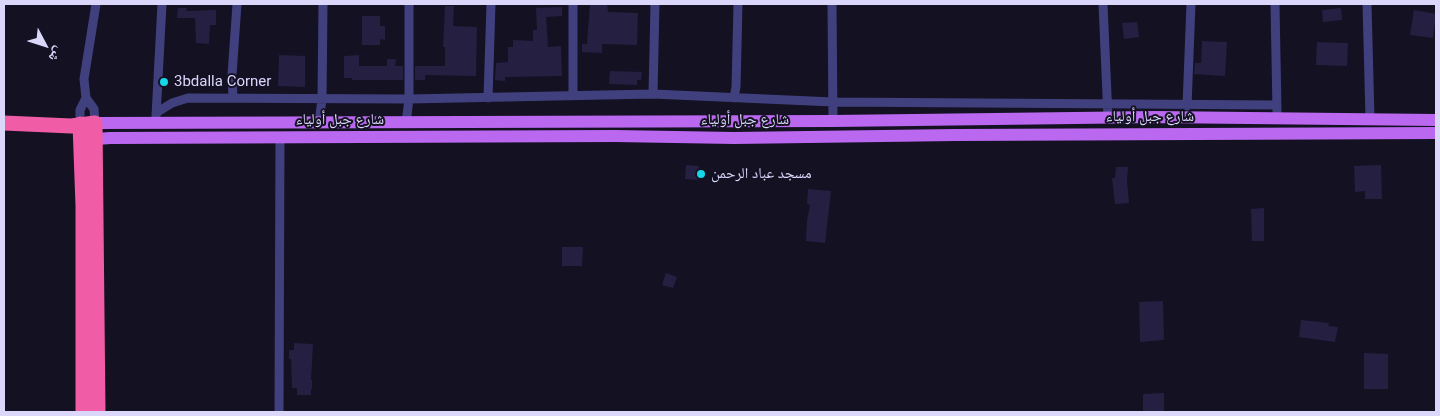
<!DOCTYPE html>
<html>
<head>
<meta charset="utf-8">
<style>
	body { margin:0 }
	#map { position:relative; width:1440px; height:416px; overflow:hidden; background:#141123; font-family:Roboto,"Noto Naskh Arabic",sans-serif }
	canvas { display:block }
	.frame { position:absolute; inset:0; border:5px solid #dad7fb; pointer-events:none }
	.north { position:absolute; left:20px; top:20px; width:50px; height:50px; -webkit-text-stroke:4px #141123; paint-order:stroke; rotate:130deg; font-size:14px; font-weight:700; line-height:20px; text-align:center; color:#dad7fb }
	.north::after { content:''; display:block; margin:auto; width:18px; height:22px; background:#dad7fb; clip-path:polygon(50% 0,100% 100%,50% 72%,0 100%) }
</style>
</head>
<body>
<div id="map">
<canvas width="1440" height="416"></canvas>
<div class="frame"></div>
<div class="north">ش</div>
</div>
<script>
const context = document.querySelector('canvas').getContext('2d');
context.lineJoin = 'round';
function paint(path, color) { context.fillStyle = color; context.fill(path, 'evenodd'); }
function trace(path, color, width, dash) { context.strokeStyle = color; context.lineWidth = width; context.lineCap = dash ? 'butt' : 'round'; context.setLineDash(dash || []); context.stroke(path); }
function label(font, color, halo, rows, align = 'center') {
  context.font = font + ' Roboto,"Noto Naskh Arabic",sans-serif'; context.lineWidth = 4; context.setLineDash([]); context.textBaseline = 'middle'; context.strokeStyle = halo; context.fillStyle = color; for (const [text, x, y, turn = 0] of rows) {
    context.save(); context.translate(x, y); context.rotate((+turn || 0) * Math.PI / 180); context.textAlign = isNaN(turn) ? turn : align; if (halo) context.strokeText(text, 0, 0); context.fillText(text, 0, 0); context.restore();
  }
}
paint(new Path2D(`
	M590,4H607L608,12L638,13L637,45L602,44V53L582,52V44H587Z
	M445,6H454L453,26L477,27L476,76L425,75V80H415V66H445V47H443Z
	M562,7V16L546,17L548,47L561,46L562,76L505,77V81L495,80L496,63L508,62V47H513V40L533,41V30H537L536,8Z
	M178,8H187L186,11L216,10V25H210L209,44L196,43L195,18H177Z
	M1341,8L1342,20L1323,22L1322,10Z
	M1414,10L1436,14L1433,38L1410,35Z
	M362,16H380V26H385V40L380,39V45H362Z
	M1137,22L1139,37L1124,39L1122,23Z
	M1202,41L1227,42L1225,76L1194,74L1195,63H1201Z
	M1317,42L1348,43L1347,66L1316,65Z
	M279,55L305,56V87L278,86Z
	M359,55V66H387V59H396L395,66H403V80H352V78H344V56Z
	M610,71L642,72L641,80H637V85L609,84Z
	M686,165L699,166L698,180L685,179Z
	M1381,165L1382,199H1365V191L1355,192L1354,166Z
	M1116,167H1128L1127,181L1129,203L1115,204L1112,178H1115Z
	M808,189L831,191L825,243L806,241L807,220L810,205L807,204Z
	M1264,208V241H1252L1251,209Z
	M562,247H583L582,266H562Z
	M666,273L677,277L673,288L662,285Z
	M1163,301L1164,340L1140,342L1139,302Z
	M1301,320L1329,323L1328,326L1338,327L1335,342L1299,337Z
	M294,343L313,344L311,380H312V389H311V395H297V388H292L291,359H289V350H294Z
	M1364,353L1388,354V389H1364Z
	M1164,393V412H1143V394Z`), '#251f42');
trace(new Path2D(`
	M832,4L833,121
	M1103,4L1108,118
	M1275,4L1277,111
	M1367,4L1370,119
	M653,94L655,4
	M573,95V4
	M233,98L232,75L237,4
	M488,98L491,4
	M734,98L736,87L738,4
	M1187,106L1191,4
	M156,113L172,103L188,98L409,99L653,94L833,102L1276,105
	M156,116L162,4
	M95,123L94,109L86,98L84,79L96,4
	M319,123L322,99L323,4
	M406,123L409,99V4
	M80,124V110L86,98
	M279,412L280,138`), '#41407e', 9);
trace(new Path2D(`
	M95,123L833,121L1155,117L1436,120
	M97,139L110,138L615,136L734,138L956,135L1436,133`), '#bb68f1', 12);
trace(new Path2D(`
	M4,123L71,126L95,123L98,412
	M80,124L83,206V412`), '#f05da6', 15);
for (const [x, y, r, color] of [
	[164,82,5,"#16d7e8"],
	[701,174,5,"#16d7e8"]
]) { const dot = new Path2D(); dot.arc(x, y, r, 0, 2 * Math.PI); context.fillStyle = color; context.fill(dot); trace(dot, '#141123', 2); }
label('15px', '#dad7fb', '#141123', [
	["3bdalla Corner",174,82],
	["مسجد عباد الرحمن",711,174]
], 'left');
label('15px', '#dad7fb', '#141123', [
	["شارع جبل أولياء",1150,117],
	["شارع جبل أولياء",340,120],
	["شارع جبل أولياء",745,120]
]);
</script>
</body>
</html>
